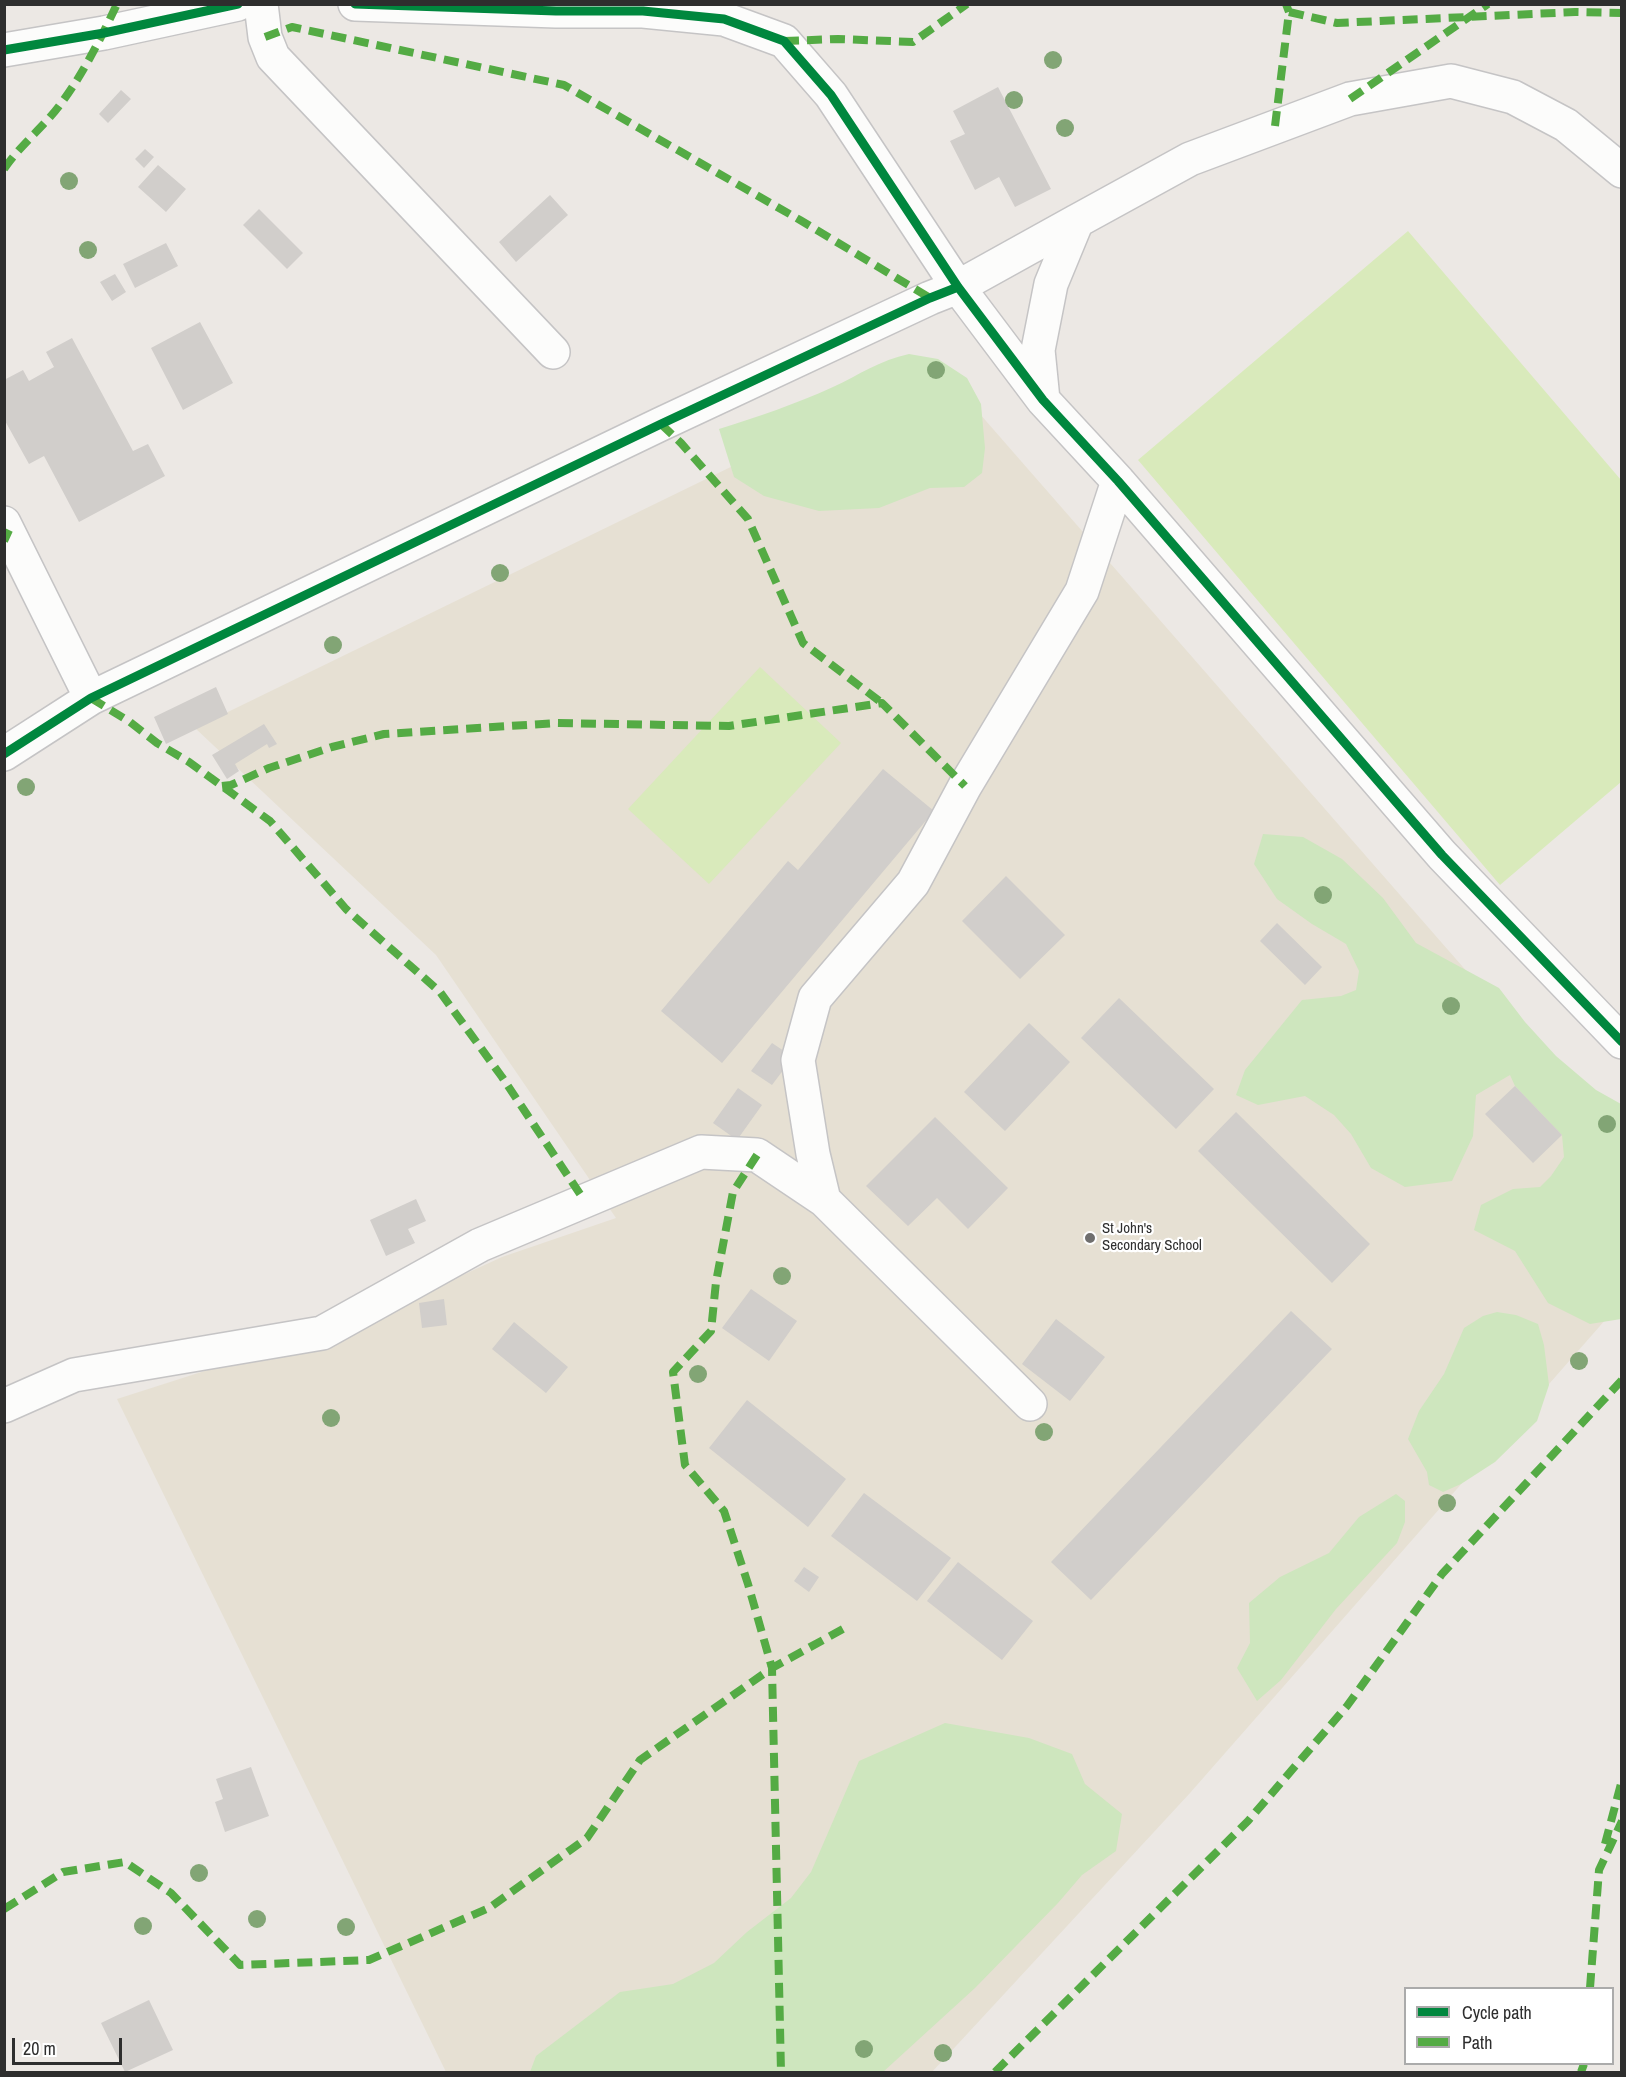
<!DOCTYPE html>
<html>
<head>
<meta charset="utf-8">
<style>
	body { margin:0 }
	#map { position:relative; width:1626px; height:2077px; overflow:hidden; background:#ece8e4; font-family:"Archivo Narrow",sans-serif }
	canvas { display:block }
	.frame { position:absolute; inset:0; border:6px solid #2e2e2e; pointer-events:none }
	.legend { position:absolute; left:1404px; top:1987px; width:210px; height:78px; box-sizing:border-box; background:#fff; border:2px solid #ababab; margin:0; padding:8px 10px; list-style:none; font-size:18px; color:#2e2e2e }
	.legend li { display:flex; align-items:center; gap:12px; height:30px }
	.legend b { width:30px; border:2px solid #ababab }
	.scale { position:absolute; left:12px; top:2038px; width:110px; height:27px; box-sizing:border-box; border:3px solid #2e2e2e; border-top:0; padding-left:8px; font-size:18px; line-height:21px; white-space:nowrap; color:#2e2e2e; -webkit-text-stroke:4px #fff; paint-order:stroke }
</style>
</head>
<body>
<div id="map">
<canvas width="1626" height="2077"></canvas>
<div class="frame"></div>
<ul class="legend">
<li><b style="height:8px;background:#00873e"></b>Cycle path</li>
<li><b style="height:8px;background:#54ab44"></b>Path</li>
</ul>
<div class="scale">20 m</div>
</div>
<script>
const context = document.querySelector('canvas').getContext('2d');
context.lineJoin = 'round';
function paint(path, color) { context.fillStyle = color; context.fill(path, 'evenodd'); }
function trace(path, color, width, dash) { context.strokeStyle = color; context.lineWidth = width; context.lineCap = dash ? 'butt' : 'round'; context.setLineDash(dash || []); context.stroke(path); }
function label(font, color, halo, rows, align = 'center') {
  context.font = font + ' "Archivo Narrow",sans-serif'; context.lineWidth = 4.5; context.setLineDash([]); context.textBaseline = 'middle'; context.strokeStyle = halo; context.fillStyle = color; for (const [text, x, y, turn = 0] of rows) {
    context.save(); context.translate(x, y); context.rotate((+turn || 0) * Math.PI / 180); context.textAlign = isNaN(turn) ? turn : align; if (halo) context.strokeText(text, 0, 0); context.fillText(text, 0, 0); context.restore();
  }
}
paint(new Path2D(`
	M938,366L1621,1148V1302L1190,1793L932,2072H446L117,1399L367,1319L502,1257L616,1218L436,955L195,728Z`), '#e6e0d3');
paint(new Path2D(`
	M909,354L938,359L967,378L981,404L985,448L982,473L964,487L930,488L879,508L819,511L764,496L734,477L719,429C757,417 796,404 833,387C859,375 880,360 909,354Z
	M1263,834L1303,837L1342,859L1383,898L1416,943L1499,988L1525,1022L1556,1056L1596,1090L1621,1104V1319L1590,1324L1548,1303L1515,1251L1474,1230L1481,1205L1513,1189L1540,1187L1551,1176L1564,1157L1562,1135L1515,1086L1510,1075L1476,1095L1473,1136L1452,1181L1405,1187L1371,1168L1351,1134L1334,1115L1305,1096L1258,1105L1236,1095L1245,1070L1302,1000L1341,996L1356,990L1359,971L1346,944L1312,924L1277,899L1254,864Z
	M1497,1312L1516,1315L1538,1324L1544,1345L1549,1385L1537,1421L1495,1462L1461,1484L1443,1492L1429,1485L1427,1472L1408,1439L1419,1411L1444,1374L1464,1328L1483,1316Z
	M1396,1494L1405,1501V1522L1397,1543L1336,1609L1281,1680L1257,1701L1237,1668L1250,1643L1249,1603L1280,1577L1329,1553L1359,1517Z
	M945,1723L1029,1738L1072,1754L1085,1784L1122,1814L1116,1851L1082,1875L1058,1903L975,1988L883,2072H530L536,2056L620,1992L673,1984L714,1963L747,1932L791,1898L811,1872L859,1761Z`), '#cee6be');
paint(new Path2D(`
	M1408,231L1621,480V782L1500,885L1138,460Z
	M760,667L841,743L709,884L628,809Z`), '#d9eabb');
paint(new Path2D(`
	M998,87L1051,189L1015,207L999,177L975,190L950,141L965,134L953,111Z
	M121,90L131,99L108,123L99,114Z
	M145,149L154,157L144,168L135,159Z
	M158,165L186,189L166,212L138,187Z
	M550,195L568,215L516,262L499,242Z
	M259,209L303,253L287,269L243,225Z
	M166,243L178,266L135,288L123,264Z
	M115,274L126,292L112,301L100,282Z
	M200,322L233,383L183,410L151,348Z
	M72,338L133,451L148,444L165,476L79,522L44,456L29,464L4,419V380L23,370L29,381L54,367L46,352Z
	M216,687L228,714L166,744L154,717Z
	M264,724L277,744L269,748L267,744L235,764L239,771L227,779L212,755Z
	M883,769L934,811L722,1063L661,1011L788,861L798,870Z
	M1006,876L1065,935L1020,979L962,921Z
	M1277,923L1322,967L1305,985L1260,941Z
	M1119,998L1214,1089L1176,1129L1081,1038Z
	M1029,1023L1070,1062L1005,1131L964,1092Z
	M772,1043L793,1057L772,1085L751,1071Z
	M1515,1086L1562,1135L1533,1163L1485,1114Z
	M738,1088L762,1105L737,1140L713,1123Z
	M1236,1112L1370,1244L1332,1283L1198,1151Z
	M935,1117L1008,1188L968,1229L937,1198L908,1226L866,1186Z
	M416,1199L426,1221L408,1229L415,1243L386,1256L370,1220Z
	M751,1289L797,1321L769,1361L722,1328Z
	M444,1299L447,1325L422,1328L419,1303Z
	M1291,1311L1332,1349L1091,1600L1051,1562Z
	M1056,1319L1105,1357L1070,1401L1022,1364Z
	M514,1322L568,1367L546,1393L492,1349Z
	M747,1400L846,1479L808,1527L709,1448Z
	M864,1493L951,1558L917,1601L831,1536Z
	M958,1562L1033,1621L1002,1660L927,1601Z
	M804,1567L819,1577L809,1592L794,1581Z
	M251,1767L269,1816L225,1832L215,1802L223,1799L216,1779Z
	M149,2000L173,2050L125,2072L101,2023Z`), '#d1cecb');
const minor = new Path2D(`
	M261,4L265,37L273,57L553,352
	M355,4L556,11H643L724,19L784,41L831,95L958,287L1043,400L1118,481L1442,855L1622,1042
	M4,50L104,33L238,4
	M1043,400L1038,350L1051,284L1077,221L1190,159L1350,99L1451,81L1513,97L1566,125L1622,171
	M4,523L91,698
	M4,754L91,698L661,424L930,298L958,287L1077,221
	M824,1200L813,1154L798,1060L815,998L913,883L965,786L1082,591L1118,481
	M4,1406L74,1375L322,1333L480,1245L701,1152L757,1155L824,1200L1030,1404`);
trace(minor, '#c5c4c5', 36);
trace(minor, '#fcfcfb', 33);
trace(new Path2D(`
	M1289,12L1337,23L1575,12L1622,13
	M265,37L292,27L564,85L800,220L930,298
	M784,41L838,39L913,42L967,4
	M1350,99L1488,4
	M1275,126L1289,12L1286,4
	M4,169C21,144 45,126 62,102C83,74 102,36 117,4
	M661,424L681,443L748,519L803,643L882,703
	M4,541L9,530
	M91,698L130,722L157,743L189,762L270,821L346,909L440,992L502,1077L584,1200
	M222,786L231,785L269,768L332,747L384,734L557,723L729,726L882,703L965,786
	M757,1155L733,1192L716,1282L711,1331L673,1372L685,1465L724,1511L748,1584L772,1668L781,2072
	M1605,1844L1622,1780
	M4,1909L63,1872L125,1862L171,1893L240,1965L369,1960L489,1908L587,1838L640,1760L772,1668L843,1629
	M1590,1988L1599,1870L1622,1821
	M995,2072L1248,1821L1347,1706L1442,1574L1622,1380
	M1581,2072L1584,2064`), '#54ab44', 8, [15, 8]);
trace(new Path2D(`
	M355,4L556,11H643L724,19L784,41L831,95L958,287L1043,400L1118,481L1442,855L1622,1042
	M4,50L104,33L238,4
	M4,754L91,698L661,424L930,298L958,287`), '#00873e', 9);
context.fillStyle = '#82a575';
for (const [x, y] of [
	[1053,60],
	[1014,100],
	[1065,128],
	[69,181],
	[88,250],
	[936,370],
	[500,573],
	[333,645],
	[26,787],
	[1323,895],
	[1451,1006],
	[1607,1124],
	[782,1276],
	[1579,1361],
	[698,1374],
	[331,1418],
	[1044,1432],
	[1447,1503],
	[199,1873],
	[257,1919],
	[143,1926],
	[346,1927],
	[864,2049],
	[943,2053]
]) { context.beginPath(); context.arc(x, y, 9, 0, 2 * Math.PI); context.fill(); }
for (const [x, y, r, color] of [
	[1090,1238,6,"#706f6e"]
]) { const dot = new Path2D(); dot.arc(x, y, r, 0, 2 * Math.PI); context.fillStyle = color; context.fill(dot); trace(dot, '#fff', 2); }
label('15px', '#2e2e2e', '#fff', [
	["St John's",1102,1229],
	["Secondary School",1102,1246]
], 'left');
</script>
</body>
</html>
